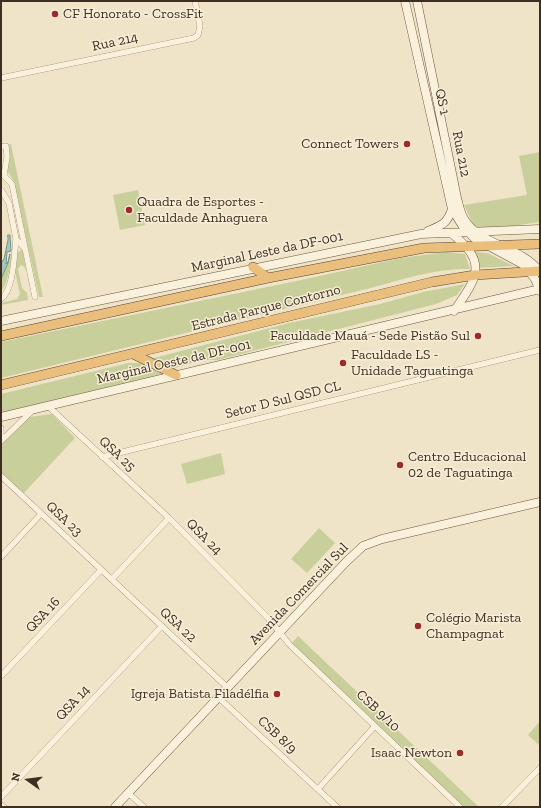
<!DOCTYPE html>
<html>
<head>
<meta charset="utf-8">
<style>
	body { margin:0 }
	#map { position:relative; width:541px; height:808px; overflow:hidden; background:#f0e4c8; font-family:"Zilla Slab",serif }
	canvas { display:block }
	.frame { position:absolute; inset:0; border:2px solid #3d2e20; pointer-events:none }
	.north { position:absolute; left:8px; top:760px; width:40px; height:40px; -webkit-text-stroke:3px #f7eed8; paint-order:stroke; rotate:284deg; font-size:11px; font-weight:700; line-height:16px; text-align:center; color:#3d2e20 }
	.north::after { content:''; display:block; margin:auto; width:14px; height:18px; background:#3d2e20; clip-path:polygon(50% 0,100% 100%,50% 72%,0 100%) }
</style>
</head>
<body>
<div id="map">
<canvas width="541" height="808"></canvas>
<div class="frame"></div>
<div class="north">N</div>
</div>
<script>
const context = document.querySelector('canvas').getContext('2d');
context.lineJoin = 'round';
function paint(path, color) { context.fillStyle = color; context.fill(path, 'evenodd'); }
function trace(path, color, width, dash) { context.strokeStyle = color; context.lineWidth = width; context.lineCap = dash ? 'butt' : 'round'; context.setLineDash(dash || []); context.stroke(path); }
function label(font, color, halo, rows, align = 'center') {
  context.font = font + ' "Zilla Slab",serif'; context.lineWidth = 3; context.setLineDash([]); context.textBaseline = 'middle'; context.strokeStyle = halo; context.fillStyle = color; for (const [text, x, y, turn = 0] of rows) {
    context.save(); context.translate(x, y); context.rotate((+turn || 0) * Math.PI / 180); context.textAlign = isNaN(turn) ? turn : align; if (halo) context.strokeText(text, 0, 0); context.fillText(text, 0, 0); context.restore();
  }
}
paint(new Path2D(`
	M11,144L43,297H39L15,187L12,178L8,172L7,145Z
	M540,152V222L485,230L473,225L464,205L527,195L519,156Z
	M138,190L145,225L120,230L113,195Z
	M21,250L23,251L26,270L23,266L21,265L18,269L22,288L27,293L28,300L1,305V303L17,299L20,294L15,272L16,254Z
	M446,252L465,254L470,269C437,268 403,279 371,288L1,378V342L301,280L401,258Z
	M473,252L487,253L514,266L477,268Z
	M11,255H12C10,267 8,282 1,292V279L9,262Z
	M465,284L457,295L436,304L218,360H201L172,369L150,359L289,323L380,304L423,292Z
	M128,363H139L162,374L1,413V394Z
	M52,414L75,438L23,494L1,474V445L29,417Z
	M221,453L225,474L187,484L181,464Z
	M319,528L335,543L307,573L291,559Z
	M298,636L479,807H460L290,645Z
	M540,721V746L528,735Z`), '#c9cf9b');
const water = new Path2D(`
	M8,235H10L11,251L7,252L6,264L8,262L10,254L8,263L1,279V263L4,259L8,240Z`);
paint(water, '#a9c4bc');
trace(water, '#6f938a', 1);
const minor = new Path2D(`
	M1,78L194,38L198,35L200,26L195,1
	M1,147L6,146L7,157L4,175
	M1,173L12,184L35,297
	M1,190L9,203L16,239L25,249
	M1,299C14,289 14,255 16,239
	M49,407L169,518L268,618L290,645L460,807
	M1,428V437
	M1,441L32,411
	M102,457L540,350
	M1,476L228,688
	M1,557L41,514
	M112,579L169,518
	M1,676L101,570
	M219,698L337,807
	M318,789L375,726
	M128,793L144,807
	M1,797L162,626
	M1,805L4,807
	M502,807L540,768`);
const secondary = new Path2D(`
	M405,1L452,209L462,225L474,238L524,265L535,279L540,291
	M417,1L457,198C459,205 460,212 464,219C480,246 521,246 540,272
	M428,231C442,225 447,224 452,209
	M451,233C488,262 478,277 454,311
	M1,321L421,234L540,229
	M1,417L540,289
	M115,807L346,562L363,546L382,539L540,502`);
const trunk = new Path2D(`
	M253,267L268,278
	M1,336L268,278L424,248L540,244
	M133,354L176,375
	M1,385L432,282L475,275L540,271`);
trace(minor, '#8d765c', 6);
trace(secondary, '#6f573f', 9);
trace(trunk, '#5b4430', 10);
trace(minor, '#faf1dc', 5.5);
trace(secondary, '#faf1dc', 8);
trace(trunk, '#eabe7c', 9);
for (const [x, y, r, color] of [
	[55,14,4,"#9e2a2b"],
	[407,144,4,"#9e2a2b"],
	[129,210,4,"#9e2a2b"],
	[478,336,4,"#9e2a2b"],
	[343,363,4,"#9e2a2b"],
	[400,465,4,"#9e2a2b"],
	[418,626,4,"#9e2a2b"],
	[277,694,4,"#9e2a2b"],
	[460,753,4,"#9e2a2b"]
]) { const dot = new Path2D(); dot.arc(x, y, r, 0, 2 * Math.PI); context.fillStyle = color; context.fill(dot); trace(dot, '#f7eed8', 1.5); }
label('14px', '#3d2e20', '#f7eed8', [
	["CF Honorato - CrossFit",63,14],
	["Connect Towers",399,144,"right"],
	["Quadra de Esportes -",137,202],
	["Faculdade Anhaguera",137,218],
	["Faculdade Mauá - Sede Pistão Sul",470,336,"right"],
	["Faculdade LS -",351,355],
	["Unidade Taguatinga",351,371],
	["Centro Educacional",408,457],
	["02 de Taguatinga",408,473],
	["Colégio Marista",426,618],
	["Champagnat",426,634],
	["Igreja Batista Filadélfia",269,694,"right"],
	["Isaac Newton",452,753,"right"]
], 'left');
label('14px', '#3d2e20', '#f7eed8', [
	["Rua 214",115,42,-12],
	["QS 1",442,102,77],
	["Rua 212",461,154,79],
	["Marginal Leste da DF-001",267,252,-12],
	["Estrada Parque Contorno",266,308,-14],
	["Marginal Oeste da DF-001",174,362,-13],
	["Setor D Sul QSD CL",283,400,-14],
	["QSA 25",117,454,43],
	["QSA 23",64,519,43],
	["QSA 24",204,537,45],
	["Avenida Comercial Sul",299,594,-46],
	["QSA 16",43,615,-47],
	["QSA 22",178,625,43],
	["QSA 14",73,703,-47],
	["CSB 9/10",378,711,43],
	["CSB 8/9",277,735,43]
]);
</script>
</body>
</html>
